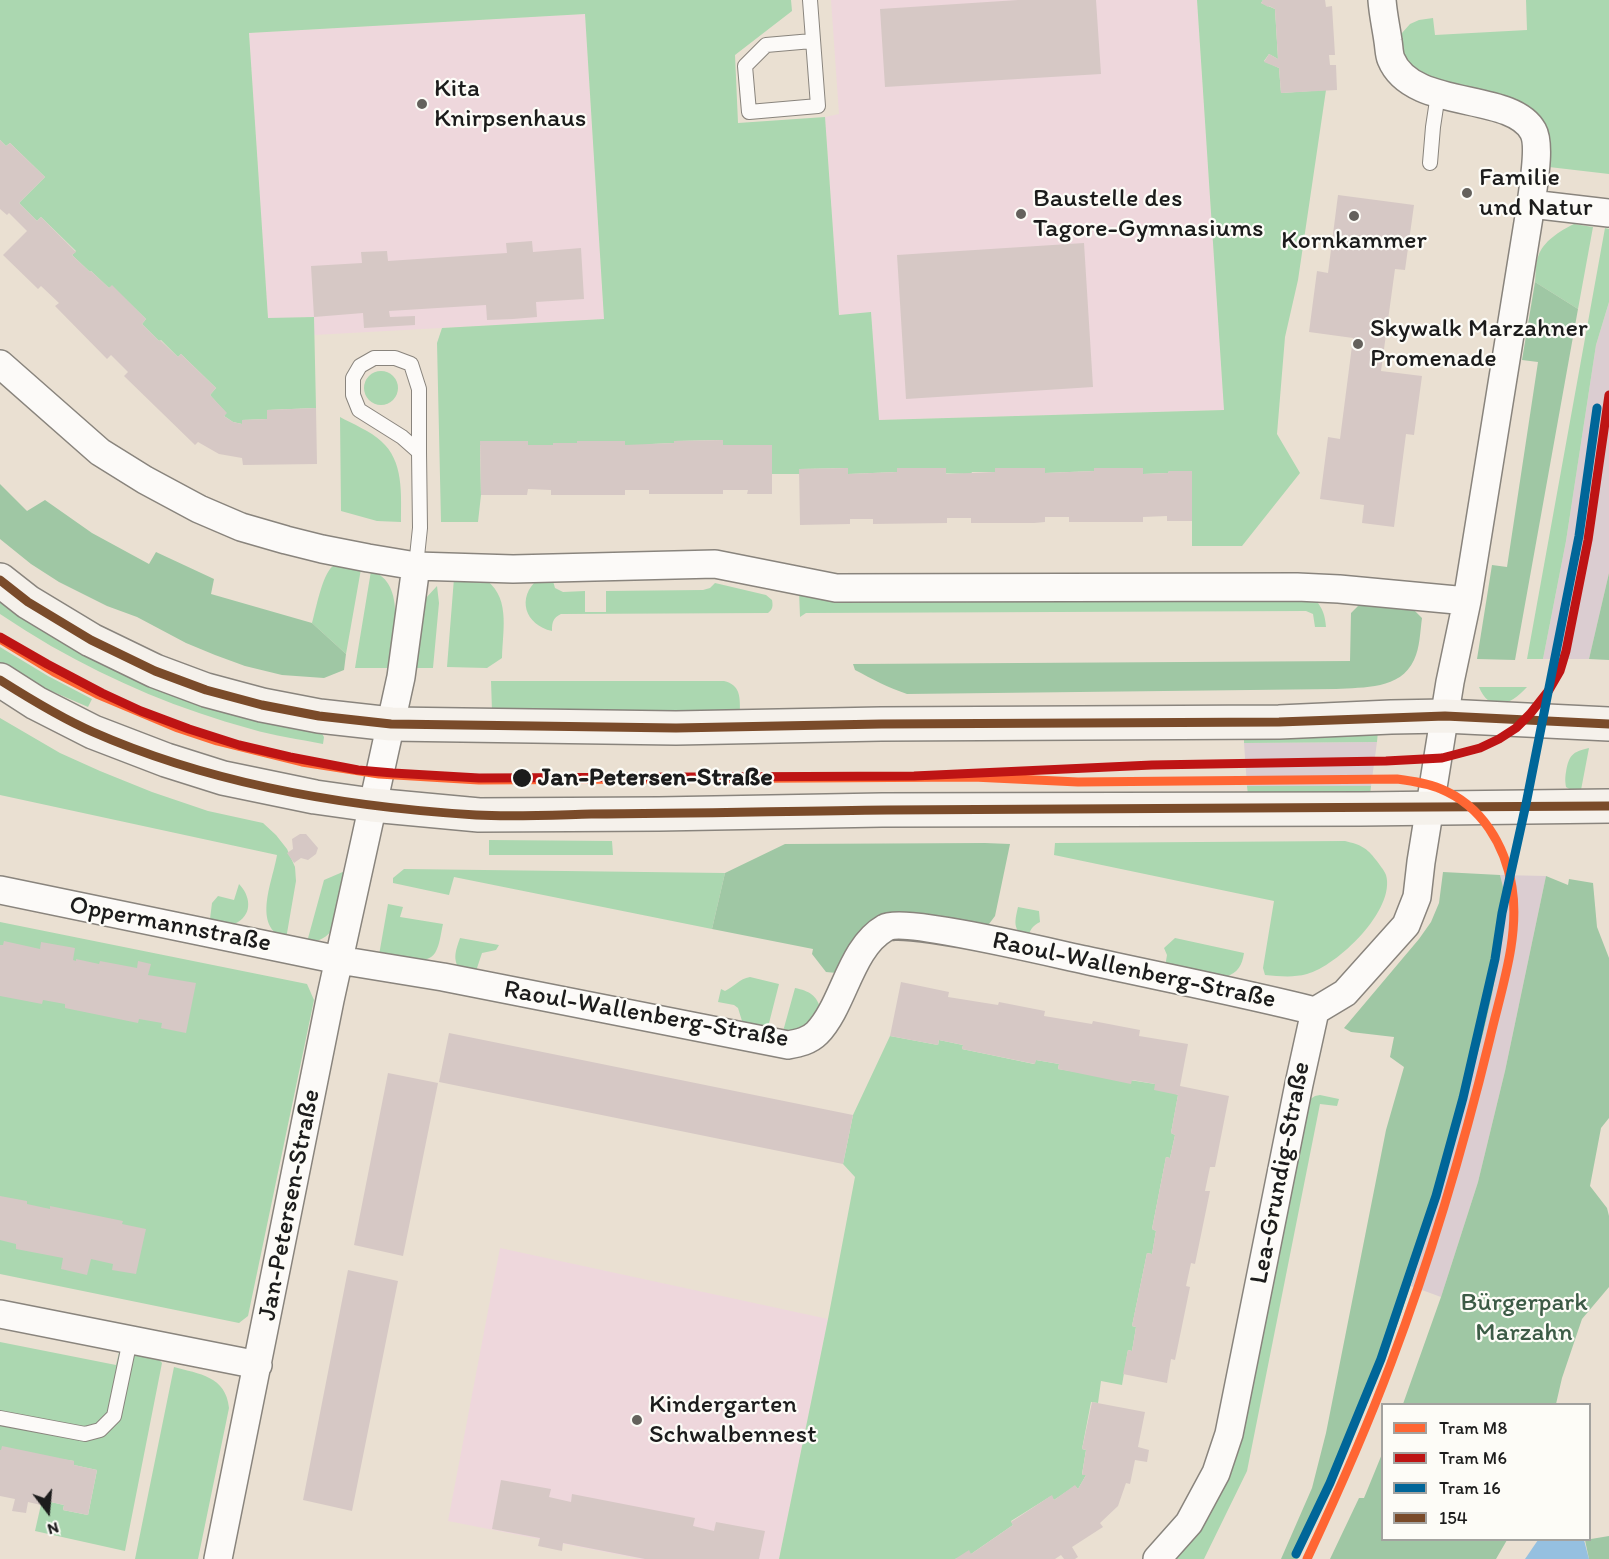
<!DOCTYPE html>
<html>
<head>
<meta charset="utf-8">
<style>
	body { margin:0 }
	#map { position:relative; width:1609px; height:1559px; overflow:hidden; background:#eae0d2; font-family:Itim,sans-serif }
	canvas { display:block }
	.legend { position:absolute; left:1381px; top:1403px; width:210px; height:138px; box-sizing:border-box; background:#fdfcf7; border:2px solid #a3a29f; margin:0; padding:8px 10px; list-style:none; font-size:18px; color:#1c1c1c }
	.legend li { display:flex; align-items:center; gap:12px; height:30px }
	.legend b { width:30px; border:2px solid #a3a29f }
	.north { position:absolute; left:18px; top:1481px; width:60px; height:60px; -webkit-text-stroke:4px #fdfcf7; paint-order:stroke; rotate:164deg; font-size:16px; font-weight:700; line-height:24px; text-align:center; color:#1c1c1c }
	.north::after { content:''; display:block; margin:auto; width:21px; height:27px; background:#1c1c1c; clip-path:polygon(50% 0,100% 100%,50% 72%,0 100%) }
</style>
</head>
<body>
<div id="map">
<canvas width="1609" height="1559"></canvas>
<ul class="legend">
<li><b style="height:8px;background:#f63"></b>Tram M8</li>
<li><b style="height:8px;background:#be1414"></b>Tram M6</li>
<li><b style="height:8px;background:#069"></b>Tram 16</li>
<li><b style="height:8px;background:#7a4b2a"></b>154</li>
</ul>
<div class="north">N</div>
</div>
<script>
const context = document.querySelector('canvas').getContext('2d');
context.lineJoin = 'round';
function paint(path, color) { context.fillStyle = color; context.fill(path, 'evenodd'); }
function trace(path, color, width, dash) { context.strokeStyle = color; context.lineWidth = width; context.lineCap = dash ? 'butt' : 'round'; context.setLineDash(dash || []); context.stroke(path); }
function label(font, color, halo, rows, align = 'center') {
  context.font = font + ' Itim,sans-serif'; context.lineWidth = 4.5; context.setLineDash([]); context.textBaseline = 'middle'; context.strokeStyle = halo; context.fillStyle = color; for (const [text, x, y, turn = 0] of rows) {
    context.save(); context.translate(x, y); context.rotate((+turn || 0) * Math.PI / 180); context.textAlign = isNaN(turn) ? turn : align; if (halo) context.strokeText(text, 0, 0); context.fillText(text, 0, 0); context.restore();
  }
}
paint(new Path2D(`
	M831,0H1197L1224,410L878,420L871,312L839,316L825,117L839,114Z
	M585,14L604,319L314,335V317L268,319L249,33Z
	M500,1248L828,1319L779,1559H641L448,1521Z`), '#eed7dc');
paint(new Path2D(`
	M1609,302V573L1589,659H1543L1566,541L1596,345Z
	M1377,742L1371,786H1247L1244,743Z
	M1500,875L1546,876L1505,1071L1478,1182L1441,1297L1411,1286L1436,1207L1483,1034L1492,995L1498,960L1503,913L1504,891Z`), '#dbcdd1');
paint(new Path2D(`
	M0,0H791L792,11L735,55L738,123L825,117L839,315L871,312L879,420L1224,410L1197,0H1263L1261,3L1275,9L1278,59L1269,54L1264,61L1279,68L1281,93L1326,90L1298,280L1285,337L1277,434L1300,473L1242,546H1192V471H1169L1168,473L1143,474V468H1095L1094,471L1045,473V468H995V472H972L971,474L897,472L848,474V468L800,469V474H772L771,445H723L722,440L675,441L674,443L652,444V445H625L624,441H578L577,443H553V445H528V441L480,445L481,495L478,522H441L437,343L442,328L604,319L585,14L249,33L268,318L314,317L316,408L267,410V419L242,420V424L233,422L224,416L226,413L210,395L216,388L181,354L178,357L161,340L159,341L142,324L146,319L112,286L109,288L91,271L90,272L72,255L76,251L41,217L37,221L19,203L45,177L10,143L6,146L0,140Z
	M1526,0H1609V174L1549,167L1530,110L1516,100L1441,82L1425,74L1409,63L1404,54L1400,44L1402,33L1410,24L1419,20L1433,18L1435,35L1527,30Z
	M1574,224L1593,227L1578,309L1535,282C1536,274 1535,265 1538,257C1543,241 1560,231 1574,224Z
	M1605,228L1609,229V302L1596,345L1566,541L1543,659H1527Z
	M364 388a17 17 0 1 1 34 0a17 17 0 1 1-34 0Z
	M340,417C351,423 372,432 381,441C404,461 401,494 401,522L377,521L341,511Z
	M339,564L361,569L346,654L312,623C316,609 321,581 330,569C333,565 335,566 339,564Z
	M371,571C408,582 393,641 388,668H355Z
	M482,577C511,595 503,627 502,658L487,668L447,667L454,578Z
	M538,579L553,581L555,588L563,592L585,591V612H606V591L703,590L710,588L715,583L766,595L772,600C773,606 773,609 768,613L561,614C553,618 552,622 552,631C525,625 516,598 538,579Z
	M437,586L439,603L433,668H416L422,607L425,599Z
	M799,591L1315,599C1323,609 1325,615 1326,627H1315L1313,614L1306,611L806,613L800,617Z
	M0,600L321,732L324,737L323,744C299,739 274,736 251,729C181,710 114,682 51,646C34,636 17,625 0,614Z
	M0,647L48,676L92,699L88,707L42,687L0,663Z
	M491,681H724C740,685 740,696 740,710L492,711Z
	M1479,687H1527C1511,705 1490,714 1479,687Z
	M0,718L60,753L100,771L152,792L208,811L263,823L276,835L287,849L295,867L296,881L286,939C251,927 273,881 277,855L0,795Z
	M1378,731L1377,742L1244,743V737Z
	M1589,748L1581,790H1571L1566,787C1565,781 1565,778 1566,772C1569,755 1572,752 1589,748Z
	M1247,786H1371L1370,796L1248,795Z
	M489,840L612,841L613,855H489Z
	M1345,841C1361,845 1366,847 1376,860C1379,864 1384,870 1386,875C1396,910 1337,966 1307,974C1292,978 1279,976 1265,975L1263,968L1274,901L1054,855L1055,843Z
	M404,869L725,873L712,929L454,877L449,895L393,883V878Z
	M345,871L334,927C328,937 319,942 307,942L324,880Z
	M239,884C250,895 253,913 238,922C236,923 231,925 229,925C223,925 215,921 210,919L212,903L218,896L234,900Z
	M388,904L403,907L400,917L443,924C441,932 440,945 435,953C425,968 394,957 379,955Z
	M1018,907L1039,911L1040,922C1032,926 1029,931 1028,939C1013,930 1014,924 1018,907Z
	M0,922L307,984L314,1000L248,1316L239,1323L0,1274Z
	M460,938L499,945L496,950L482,953L476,971L460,970C452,959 456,950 460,938Z
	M1175,938L1244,953C1242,966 1238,972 1226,977L1165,967L1167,955L1164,948Z
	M750,977L779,984L767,1031L749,1028L742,1021L738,1008L734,1005L718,1002L721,989L725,991C735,986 739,979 750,977Z
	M795,988C809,991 817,995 821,1010L809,1028L782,1035Z
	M890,1036L938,1045L939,1040L963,1045L962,1049L1034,1064L1036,1060L1059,1064L1058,1069L1155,1084L1178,1095L1171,1133L1175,1135L1170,1158L1166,1157L1152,1229L1156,1231L1152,1254L1147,1253L1132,1326L1136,1327L1132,1351L1128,1350L1122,1385L1101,1381L1098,1403L1091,1402L1082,1449L1086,1450L1082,1474L1086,1475L1078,1489L1075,1486L1054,1500L1051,1496L1011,1521L1013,1525L971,1554L955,1559H779L828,1319L855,1177L843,1164L853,1115Z
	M1320,1095L1339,1099L1337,1106L1320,1104L1247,1471L1204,1559H1172L1186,1543L1309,1100L1315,1096Z
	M0,1342L116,1365L120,1348L156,1356L162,1363L125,1551L35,1531L42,1500L64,1505L63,1510L88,1515L97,1470L74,1465V1461L0,1450Z
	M174,1367C199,1374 226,1376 229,1408L198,1559H135Z`), '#abd7b0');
paint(new Path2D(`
	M1535,282L1578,309L1515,660L1477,659L1492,565L1507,567L1538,362L1522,360Z
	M0,484L27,511L45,500L92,533L149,564L156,552L214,579L211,594L312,623L346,654L344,670L324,678L282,675L245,666L215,655L186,643L137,617L107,606L59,582L31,564L0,539Z
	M1609,573V660L1589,659Z
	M1368,603L1413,609L1422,618C1420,632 1420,647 1414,660C1400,690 1364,687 1336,689L907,694C889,688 872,679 855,670L853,664L1350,661L1351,613L1358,606Z
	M985,843L1010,844L995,916L989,924L984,927L912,916L837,973L826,972L812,954L813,949L712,929L725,873L785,844Z
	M1443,872L1500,875L1504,891L1503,913L1498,960L1492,995L1483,1034L1436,1207L1403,1308L1381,1370L1298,1559H1281L1312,1488L1326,1433L1386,1130L1404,1067L1390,1057L1394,1037L1351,1032L1344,1028L1419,939L1431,922L1439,903Z
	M1546,876L1568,885L1569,879L1593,883L1597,927L1609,958V1118L1601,1128L1590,1186L1607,1208L1609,1216V1287L1582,1319L1562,1378L1556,1404H1403L1441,1297L1478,1182L1505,1071Z
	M1382,1454V1540H1507L1496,1559H1330L1359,1498H1364Z
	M1609,1536V1559H1589L1585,1540Z`), '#9fc7a4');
paint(new Path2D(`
	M1538,1540H1584L1589,1559H1525Z`), '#95c0e0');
paint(new Path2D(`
	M1018,0H1096L1101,74L885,87L880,9Z
	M1263,0H1325L1326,7L1332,6L1335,55H1329L1330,65H1336L1337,90L1281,93L1279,68L1264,62L1269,54L1278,59L1275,9L1269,6L1268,7L1261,3Z
	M0,140L6,146L10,143L45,177L19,203L37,221L41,217L76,252L72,255L90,272L91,271L109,288L112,285L146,319L142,324L159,341L160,340L178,357L181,354L216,388L210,395L227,413L224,416L233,422L242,424V420L267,419V410L316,408L317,464L243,465L242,458L219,454L198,442L195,445L124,376L128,372L111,355L107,359L55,306L59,303L41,286L38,289L3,255L27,231L9,213L7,215L0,209Z
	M1338,195L1414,205L1405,270L1395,269L1381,371L1422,376L1414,435L1406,434L1394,527L1362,523L1364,505L1320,499L1328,437L1340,439L1353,338L1309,332L1317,271L1328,273Z
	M532,241L533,252L581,248L584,299L536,302L537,317L513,319L487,320L486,305L389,311L390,317L415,316V325L364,328L363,313L314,317L311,266L362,263L361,252L387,251L388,261L507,253L506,243Z
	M1084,243L1093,387L906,399L897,255Z
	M723,440V445H772V494H747L748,490H723V494H649V490H625V495H551V490L528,489L527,495H481L480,441H528V445H553V443H577V441H625V445L674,443V441Z
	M848,468V474L897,472V468H946V474L995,472V468H1045V473L1094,471V468H1143V474L1168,473L1169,471H1192V521H1167V516L1143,517V522H1069V517H1045V522L1034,523H971V518H947V523L873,524V519H850V524L800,525L799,469Z
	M300,834H306L318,848L316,854L308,860L301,858L294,863L287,853L293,849L292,839Z
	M4,941L40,949L41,942L75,948L73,960L76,961V959L99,964L100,961L137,968L138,961L151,964L148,975L196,983L186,1033L161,1028L162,1023L139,1019L138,1023L65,1008V1004L43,1000L42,1004L0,996V945H3Z
	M901,982L949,992L948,997L998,1005L999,1002L1045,1011L1044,1016L1092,1024L1093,1021L1140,1030L1139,1036L1188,1044L1180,1086L1229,1096L1215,1167H1210L1205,1191H1210L1195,1264L1191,1263L1186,1286L1190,1287L1175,1360L1171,1359L1167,1383L1123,1374L1128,1350L1132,1351L1136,1327L1132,1326L1147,1253L1152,1254L1156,1231L1152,1229L1166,1157L1170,1158L1175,1135L1171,1133L1178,1095L1154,1090L1155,1084L1132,1080L1131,1084L1058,1069L1059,1064L1036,1060L1035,1064L962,1049L963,1045L939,1040L938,1045L890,1036Z
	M449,1033L853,1115L843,1164L439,1082Z
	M388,1073L438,1083L403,1256L354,1245Z
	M0,1196L27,1201V1204L50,1209V1206L123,1221L122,1224L146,1229L136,1274L112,1270L113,1264L91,1259L87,1275L61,1269L63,1258L16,1249V1244L0,1240Z
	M348,1270L398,1281L352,1511L303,1500Z
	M1092,1402L1145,1412L1138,1447L1149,1450L1147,1462L1135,1460L1130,1484L1126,1483L1118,1506L1100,1523L1103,1527L1072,1547L1078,1557L1075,1559H1064L1061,1555L1055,1559H955L969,1550L971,1554L1013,1525L1011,1522L1052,1495L1054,1500L1075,1485L1078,1489L1086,1475H1082L1086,1450L1082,1449Z
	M2,1446L74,1461V1465L97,1470L88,1515L63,1510L64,1505L42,1500L41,1505L28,1502L26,1513L12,1511L15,1499L0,1496V1450H1Z
	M501,1480L551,1489L549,1497L571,1502L572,1494L695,1518L693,1526L714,1531L716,1522L765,1531L759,1559H645L563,1543L562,1551L538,1546L540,1538L492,1529Z`), '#d6c8c5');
const service = new Path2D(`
	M810,0L818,106L749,112L745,66L766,45L812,41
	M1430,163L1433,127L1438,94
	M416,566L420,528L419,452L402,437L359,410L353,395V378L360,366L374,358H395L411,364L419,389V452
	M0,1418L85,1434L100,1430L114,1416L130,1340`);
const minor = new Path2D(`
	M1531,204L1609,213
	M0,364L100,452L145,480L199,509L241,527L286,540L322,549L368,558L416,566L513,569L715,564L836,588L1297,587L1339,589L1467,601
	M0,890L339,960L443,977L788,1045C799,1043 809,1041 817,1033C844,1005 850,948 885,928C903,917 1056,954 1085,960C1162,977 1239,992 1315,1011
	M0,1314L258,1365
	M218,1559L330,1000L401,677L416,566
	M1157,1559L1189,1523L1216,1473L1229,1434L1299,1084L1315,1011L1345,993L1406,925L1417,897L1421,862L1450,682L1467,601L1531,204C1533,187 1541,145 1533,131C1511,91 1412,111 1391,59C1389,54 1389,47 1388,41C1386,27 1383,14 1382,0`);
const secondary = new Path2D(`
	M0,580L28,602L91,640L155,671L206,690L262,705L319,716L391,724L676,728L881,724L1279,722L1391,717L1445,716L1609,724
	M0,680L36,703L93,732L166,760L223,778L315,797L372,805L479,815L659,814L882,810L1361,809L1609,806`);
trace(service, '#89847d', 16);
trace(minor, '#89847d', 30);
trace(secondary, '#89847d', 36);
trace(service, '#fcfaf8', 14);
trace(minor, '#fcfaf8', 27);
trace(secondary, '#f5f1eb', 33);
trace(new Path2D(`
	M0,580L28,602L91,640L155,671L206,690L262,705L319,716L391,724L676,728L881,724L1279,722L1445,716L1609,724
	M0,680C30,699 61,718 93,732C213,785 346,807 476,815C514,817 553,815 591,814C690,814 788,811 887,810C1127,809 1368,809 1609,806`), '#7a4b2a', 9);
trace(new Path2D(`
	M0,639L54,672L97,694L178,728L217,741L302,762L379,774L479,780L973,777L1078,782L1397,779C1412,781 1427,783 1441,789C1482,806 1505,845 1512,887C1520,937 1501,990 1490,1038C1463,1149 1431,1257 1391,1363C1366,1430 1337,1495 1307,1559`), '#f63', 9);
trace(new Path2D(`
	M0,637L47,664L102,693L141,711L189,729L239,745L290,757L358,770L393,773L479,778L914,776L1152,765L1386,761L1442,758L1480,748L1499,739L1516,728L1530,714L1549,690L1560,671L1566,651L1588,540L1609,395`), '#be1414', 9);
trace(new Path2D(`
	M1296,1554L1330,1483L1381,1359L1436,1196L1463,1098L1495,959L1502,913L1526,804L1579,536L1597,408`), '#069', 9);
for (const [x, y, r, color] of [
	[422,104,6,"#64615c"],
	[1467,193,6,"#64615c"],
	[1021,214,6,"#64615c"],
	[1354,216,6,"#64615c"],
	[1358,344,6,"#64615c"],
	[522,778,10,"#1c1c1c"],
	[637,1420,6,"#64615c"]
]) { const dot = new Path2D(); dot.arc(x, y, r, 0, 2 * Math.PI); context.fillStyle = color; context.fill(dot); trace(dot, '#fdfcf7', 2); }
label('26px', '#1c1c1c', '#fdfcf7', [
	["Kita",434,89],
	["Knirpsenhaus",434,119],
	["Familie",1479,178],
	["und Natur",1479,208],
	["Baustelle des",1033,199],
	["Tagore-Gymnasiums",1033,229],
	["Kornkammer",1354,241,"center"],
	["Skywalk Marzahner",1370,329],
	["Promenade",1370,359],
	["Kindergarten",649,1405],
	["Schwalbennest",649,1435]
], 'left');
label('bold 26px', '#1c1c1c', '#fdfcf7', [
	["Jan-Petersen-Straße",538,778]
], 'left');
label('26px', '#1c1c1c', '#fdfcf7', [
	["Oppermannstraße",170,925,11],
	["Raoul-Wallenberg-Straße",1134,971,12],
	["Raoul-Wallenberg-Straße",646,1015,10],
	["Lea-Grundig-Straße",1281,1173,-79],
	["Jan-Petersen-Straße",290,1205,-79]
]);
label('26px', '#3c5b46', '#fdfcf7', [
	["Bürgerpark",1524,1303],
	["Marzahn",1524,1333]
]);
</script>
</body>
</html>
